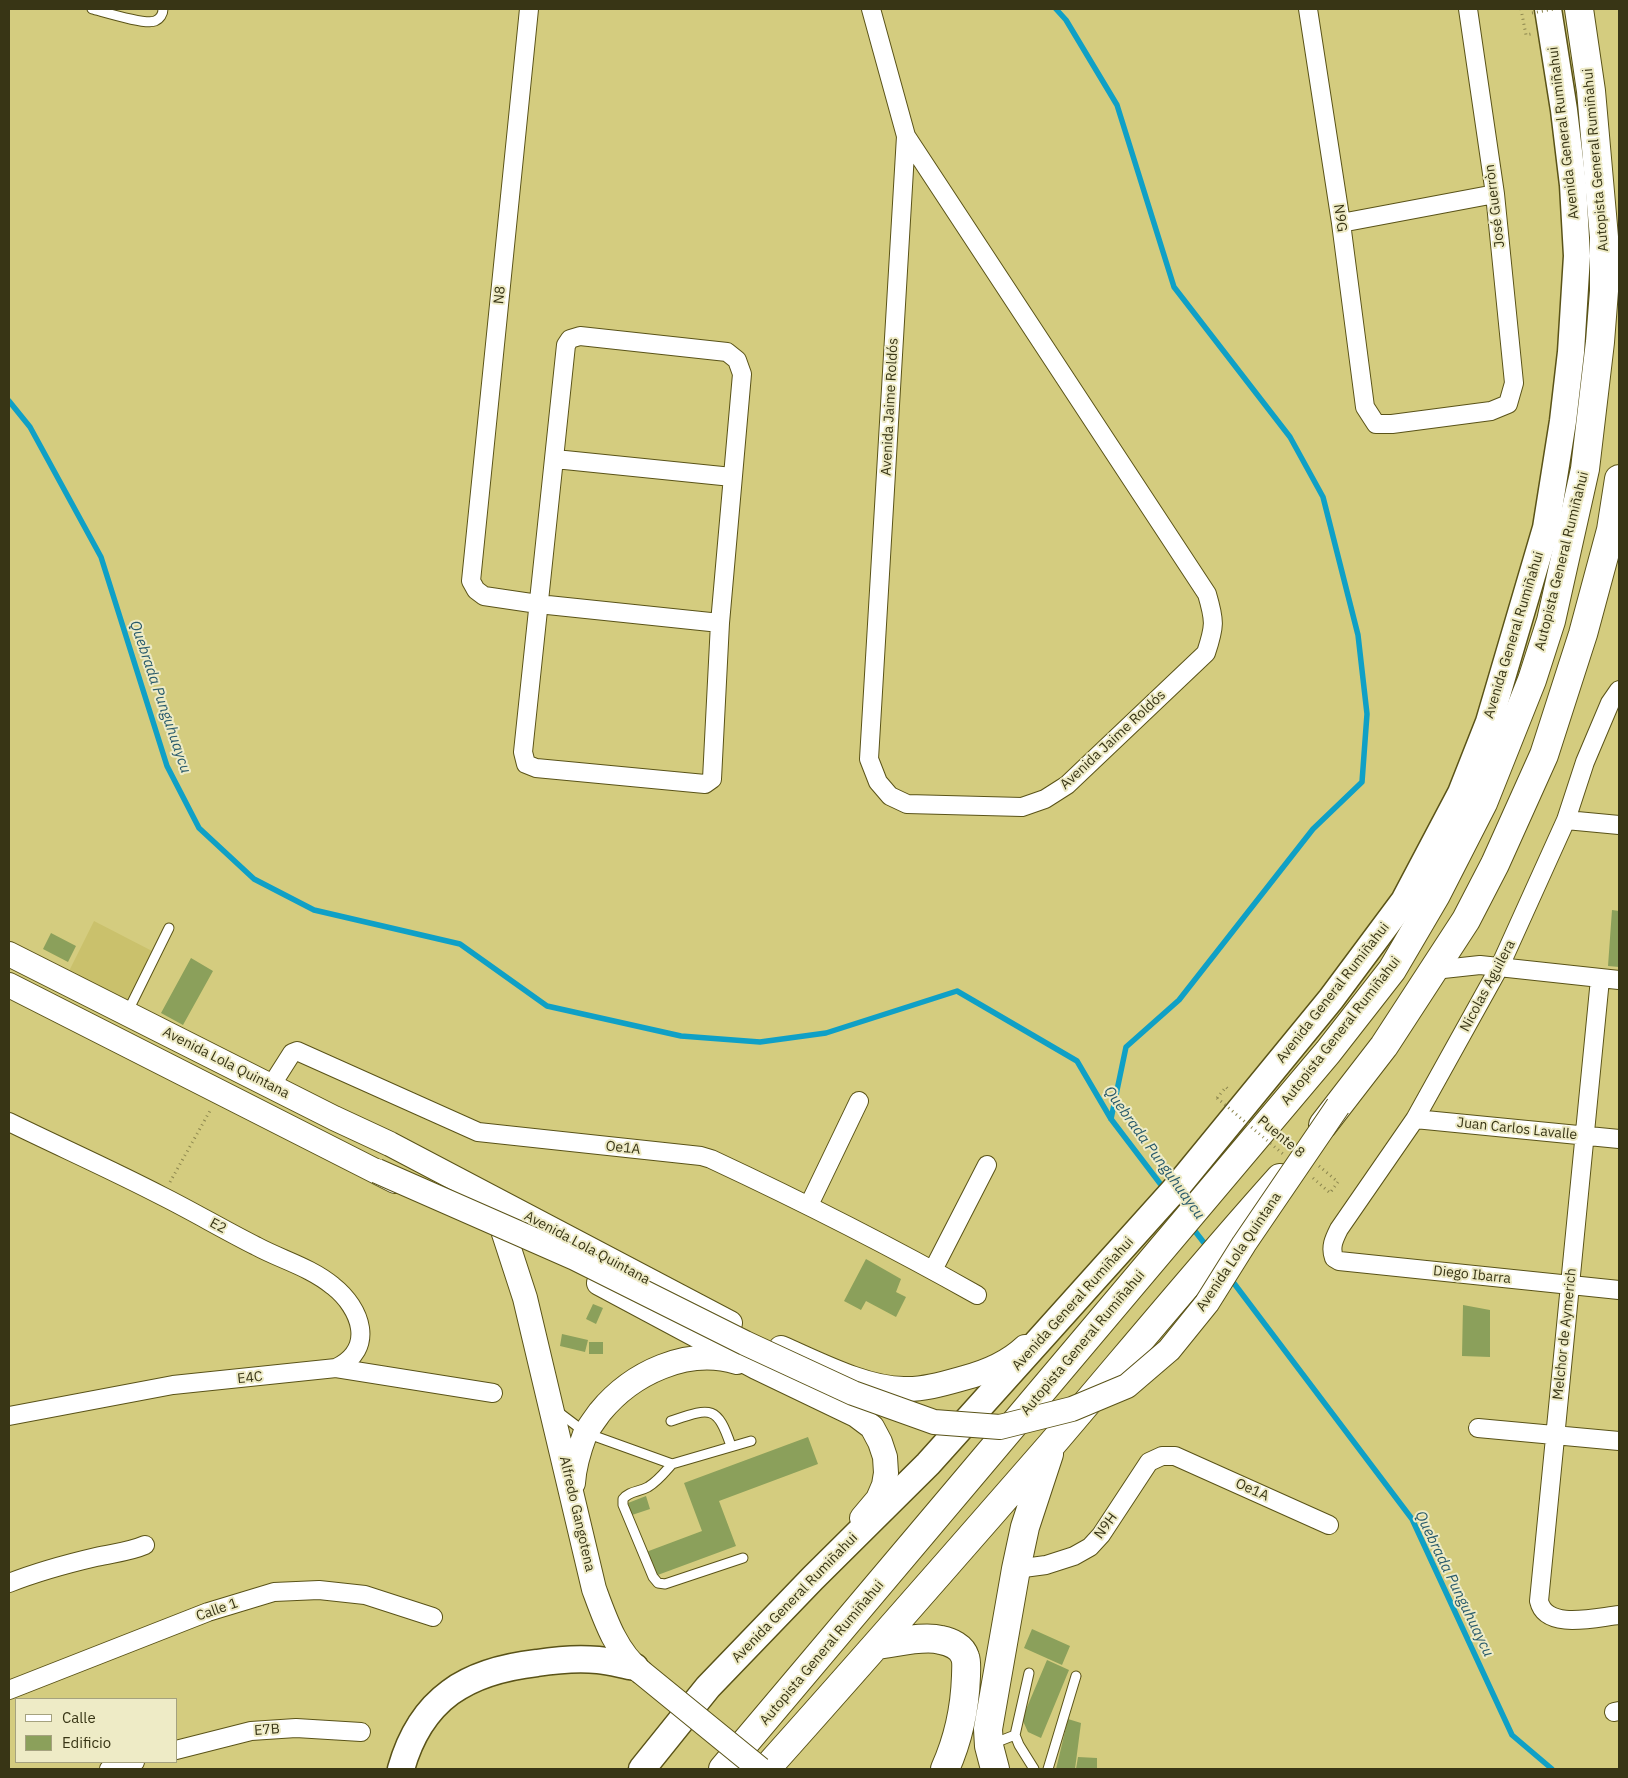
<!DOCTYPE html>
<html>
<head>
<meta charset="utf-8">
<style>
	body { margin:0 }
	#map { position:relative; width:1628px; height:1778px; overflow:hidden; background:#d4cc7f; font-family:"IBM Plex Sans",sans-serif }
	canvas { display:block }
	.frame { position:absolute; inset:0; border:10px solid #383515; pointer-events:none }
	.legend { position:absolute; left:15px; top:1698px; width:162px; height:65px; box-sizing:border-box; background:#eeebc6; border:1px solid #a5a27f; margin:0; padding:6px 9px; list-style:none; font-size:15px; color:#383515 }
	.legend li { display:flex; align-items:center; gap:10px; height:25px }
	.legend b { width:25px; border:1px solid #a5a27f }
</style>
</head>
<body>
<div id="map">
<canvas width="1628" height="1778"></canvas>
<div class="frame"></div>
<ul class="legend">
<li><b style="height:6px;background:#fff"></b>Calle</li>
<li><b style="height:14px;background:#8ba05b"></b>Edificio</li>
</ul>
</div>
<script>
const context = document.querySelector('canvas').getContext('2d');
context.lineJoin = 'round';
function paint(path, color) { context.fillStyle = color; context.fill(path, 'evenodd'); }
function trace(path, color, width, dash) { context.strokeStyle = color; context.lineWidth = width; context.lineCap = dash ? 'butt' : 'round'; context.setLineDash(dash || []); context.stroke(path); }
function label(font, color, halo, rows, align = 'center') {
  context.font = font + ' "IBM Plex Sans",sans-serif'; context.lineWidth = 4; context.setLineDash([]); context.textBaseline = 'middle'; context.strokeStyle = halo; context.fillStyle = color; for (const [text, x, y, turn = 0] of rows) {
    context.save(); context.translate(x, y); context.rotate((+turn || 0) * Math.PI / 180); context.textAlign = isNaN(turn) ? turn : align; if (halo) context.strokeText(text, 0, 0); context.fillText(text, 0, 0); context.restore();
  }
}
paint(new Path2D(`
	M94,921L154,952L129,1001L69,971Z`), '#cac16c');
trace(new Path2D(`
	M1056,9L1066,20L1117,105L1174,287L1290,437L1323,497L1358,635L1367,714L1362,782L1313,829L1179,1000L1126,1047L1111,1119
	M9,401L30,427L101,557L167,766L199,828L254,879L314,910L460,944L547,1006L681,1036L760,1042L826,1033L957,991L1077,1061L1111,1119L1165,1190
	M1191,1226L1208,1248
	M1230,1278L1412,1519L1512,1735L1552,1769`), '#0fa0c6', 5.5);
paint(new Path2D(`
	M1612,910L1619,911V967L1608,966Z
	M51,933L76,946L68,962L43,949Z
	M191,958L213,971L183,1025L161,1013Z
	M866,1259L901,1279L896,1292L906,1297L896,1317L866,1301L861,1310L844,1301Z
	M593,1304L603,1308L596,1324L586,1319Z
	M1463,1305L1490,1310V1357L1462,1356Z
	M562,1334L588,1340L585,1352L560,1346Z
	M589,1342H603V1354H589Z
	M808,1437L818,1464L719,1501L736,1546L655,1576L646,1552L702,1531L684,1483Z
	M646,1496L650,1509L632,1515L628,1503Z
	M1032,1629L1070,1646L1062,1665L1024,1648Z
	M1047,1660L1069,1670L1041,1738L1028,1732L1022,1719Z
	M1068,1719L1081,1723L1075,1769H1056Z
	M1078,1757L1097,1758V1769H1076Z`), '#8ba05b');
const lane = new Path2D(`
	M92,9C104,12 145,25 155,21C160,19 163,14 163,9
	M127,1013L169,928
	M557,1411L586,1433L672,1464C664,1473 658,1481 648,1487C639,1492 629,1491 623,1499V1505L653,1577L658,1583L665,1584L743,1558
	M671,1421C710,1408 717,1404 731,1446
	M672,1464L751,1441
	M1029,1673L1015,1735L1019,1745L1034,1769
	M992,1744L1015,1735
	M1048,1769L1076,1676`);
const street = new Path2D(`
	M529,9L471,581L476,590L484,596L538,604L720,623
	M871,9L906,136L1207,594C1215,621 1215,626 1206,653L1067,785L1045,799L1022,807L907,804L890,796L878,782L869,759L906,136
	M1308,9L1341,223L1365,407L1376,424H1392L1491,411L1508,404L1514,383L1495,194L1468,9
	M1341,223L1495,194
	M580,336L727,352L737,360L742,374L720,623L712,779L705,784L536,768L526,764L523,752L566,345L570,339Z
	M555,459L732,477
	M1619,690L1610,703L1585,762L1566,820L1500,966L1415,1119L1339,1229C1334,1239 1330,1247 1334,1258L1339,1261L1619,1290
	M1566,820L1619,825
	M1434,970L1480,965L1619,980
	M1600,979L1539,1601C1546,1631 1597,1617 1619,1615
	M271,1086L292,1053L297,1051L478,1132L701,1156L711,1159C801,1201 890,1246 977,1295
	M1415,1119L1619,1139
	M9,1122C60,1147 112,1170 162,1196C194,1212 224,1230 256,1246C282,1260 310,1267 333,1286C361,1308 376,1349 336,1368
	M809,1205L859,1101
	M933,1270L987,1165
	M9,1416L173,1385L336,1368L493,1393
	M1478,1428L1619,1441
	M1016,1569L1046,1565L1074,1556L1090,1547L1101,1535L1149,1462L1162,1456H1175L1329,1525
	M9,1583C37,1572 66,1564 96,1557C113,1553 129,1552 145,1545
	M9,1690L208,1612L274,1592L319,1590L365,1595L433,1617
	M1614,1712L1619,1711
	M176,1750L251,1731L296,1728L361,1732
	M109,1769L135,1762`);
const secondary = new Path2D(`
	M9,954L334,1118L390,1144L730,1323
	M9,985L395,1181
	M497,1212L525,1298L594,1589C605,1619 616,1652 641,1672
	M599,1283L756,1367L856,1415L872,1427L880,1442L885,1457L886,1473L884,1485L878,1499L862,1518
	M781,1348C816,1363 865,1389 904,1389C923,1390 946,1383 964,1378C987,1372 1008,1363 1025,1347
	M573,1483C574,1466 579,1450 585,1434C589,1427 595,1419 600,1412C632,1373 687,1347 737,1362`);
const primary = new Path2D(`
	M401,1769C421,1698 467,1671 537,1663C556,1660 578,1658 598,1660C610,1661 623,1665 635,1667
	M642,1769L708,1687L813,1578L928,1464L1177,1187L1331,999L1404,901L1461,793L1489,722L1546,528L1563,421L1571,352L1577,256L1573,185L1564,110L1548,9`);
const highway = new Path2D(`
	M1323,1125L1384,1046L1466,920L1495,864L1544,755L1583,634L1611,530L1619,479
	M877,1645C896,1643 923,1635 941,1640C951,1642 962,1647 965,1657C967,1662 966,1671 966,1676C965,1708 958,1740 945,1769
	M723,1769L1328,1052L1392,970L1436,895L1483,803L1532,680L1551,621L1585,469L1600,342L1604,291V237L1591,91L1579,9
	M766,1769C862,1662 957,1553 1052,1444C1128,1355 1202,1265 1280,1178
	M995,1769L989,1746L988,1729L1016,1569L1025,1527L1049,1454`);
trace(lane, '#5a5318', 11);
trace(street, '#5a5318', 20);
trace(secondary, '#5a5318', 26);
trace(primary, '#5a5318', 29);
trace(highway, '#5a5318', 30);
trace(new Path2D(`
	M1521,9L1526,35L1531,34
	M1217,1098L1226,1087L1230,1091
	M1319,1166L1338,1182L1330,1193
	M170,1182L211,1109`), '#8c864e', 3, [1, 4]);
trace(lane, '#fff', 9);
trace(street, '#fff', 18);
trace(secondary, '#fff', 24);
trace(primary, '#fff', 26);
trace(highway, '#fff', 28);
const secondaryBridge = new Path2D(`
	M377,1171L575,1258L745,1343L853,1393L934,1422L1000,1427L1072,1409L1127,1386L1169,1350L1207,1303L1244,1244L1338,1106
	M641,1672L760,1769`);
trace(secondaryBridge, '#5a5318', 26, []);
trace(new Path2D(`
	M1532,13L1554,9
	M1217,1098L1283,1154
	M1313,1178L1330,1193`), '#8c864e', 3, [1, 4]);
trace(secondaryBridge, '#fff', 24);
label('14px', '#383515', '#eeebc6', [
	["Avenida General Rumiñahui",1564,133,-97],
	["Autopista General Rumiñahui",1596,160,-95],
	["José Guerròn",1495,206,-97],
	["N9G",1340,218,82],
	["N8",500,295,-84],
	["Avenida Jaime Roldós",890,407,-87],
	["Autopista General Rumiñahui",1562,561,-76],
	["Avenida General Rumiñahui",1514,635,-73],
	["Avenida Jaime Roldós",1113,740,-43],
	["Nicolas Aguilera",1488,986,-62],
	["Avenida General Rumiñahui",1333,993,-52],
	["Autopista General Rumiñahui",1341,1031,-52],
	["Avenida Lola Quintana",226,1063,27],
	["Juan Carlos Lavalle",1517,1129,6],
	["Puente 8",1281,1137,40],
	["Oe1A",623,1148,6],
	["E2",218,1226,28],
	["Avenida Lola Quintana",587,1248,28],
	["Avenida Lola Quintana",1239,1252,-56],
	["Diego Ibarra",1472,1275,6],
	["Avenida General Rumiñahui",1073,1304,-48],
	["Melchor de Aymerich",1565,1334,-84],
	["Autopista General Rumiñahui",1083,1343,-50],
	["E4C",250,1378,-6],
	["Oe1A",1252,1490,24],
	["Alfredo Gangotena",577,1514,77],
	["N9H",1106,1526,-54],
	["Avenida General Rumiñahui",795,1598,-46],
	["Calle 1",217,1610,-19],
	["Autopista General Rumiñahui",822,1653,-50],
	["E7B",267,1730,-4]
]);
label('italic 15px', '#27596a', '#eeebc6', [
	["Quebrada Punguhuaycu",160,697,71],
	["Quebrada Punguhuaycu",1154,1153,54],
	["Quebrada Punguhuaycu",1454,1584,64]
]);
</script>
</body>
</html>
